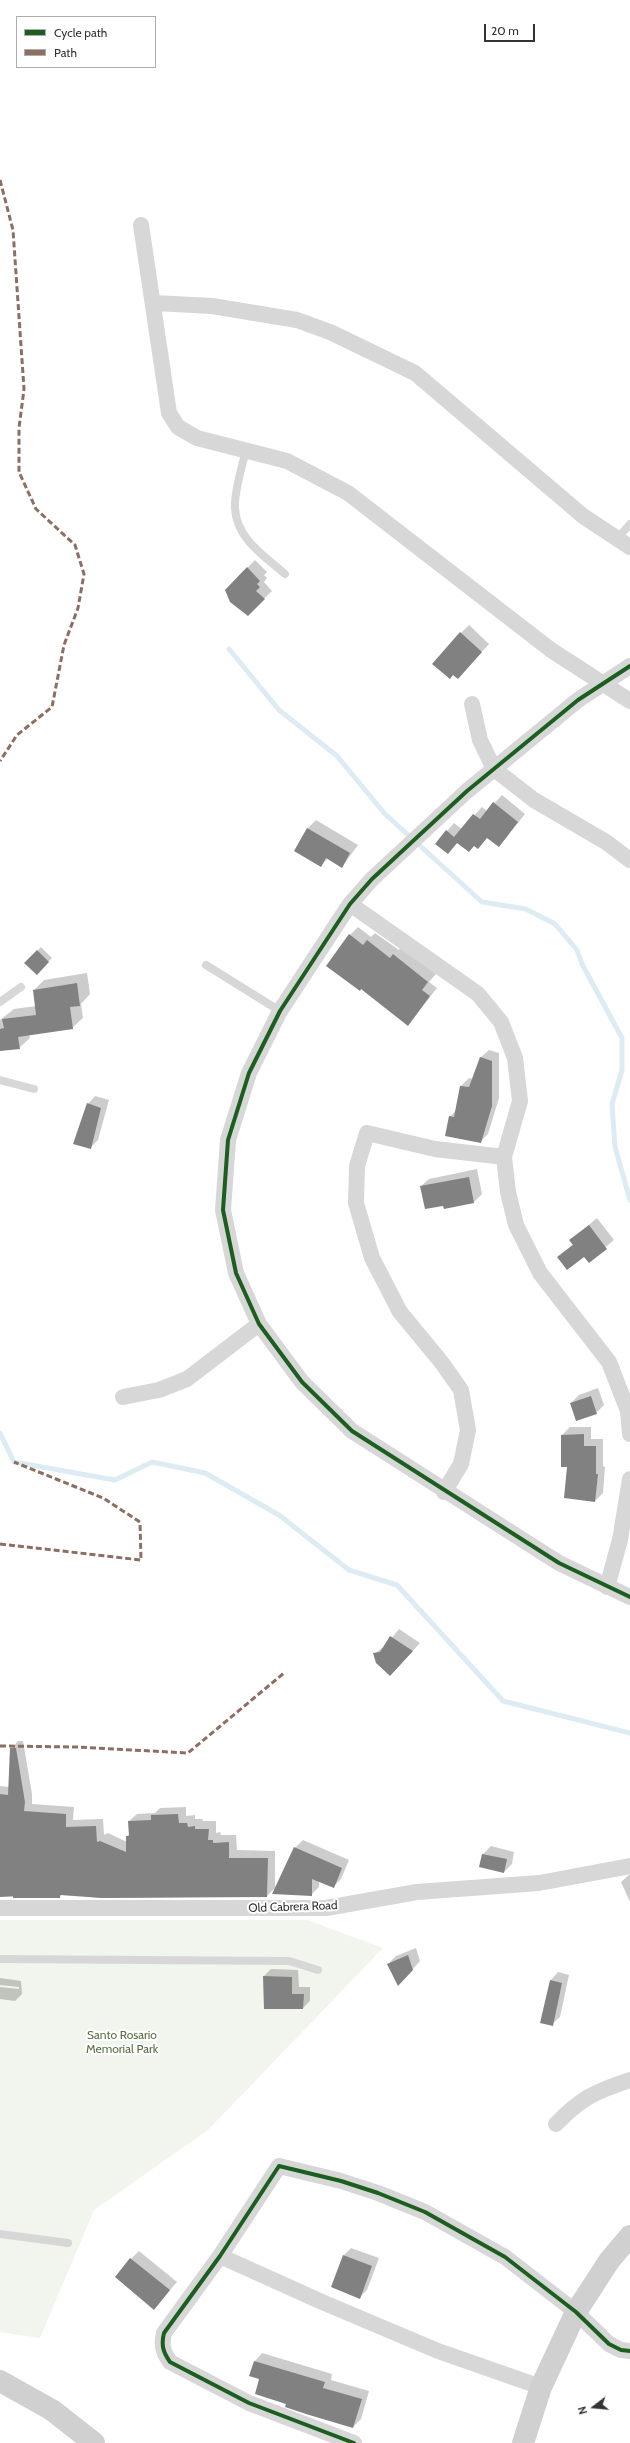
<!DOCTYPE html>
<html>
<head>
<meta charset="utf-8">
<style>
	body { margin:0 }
	#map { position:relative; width:630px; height:2443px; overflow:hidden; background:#fff; font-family:Cabin,sans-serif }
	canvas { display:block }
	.legend { position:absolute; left:16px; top:16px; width:140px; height:52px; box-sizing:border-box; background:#fff; border:1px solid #adadad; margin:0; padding:5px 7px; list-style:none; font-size:12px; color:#333 }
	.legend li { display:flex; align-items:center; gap:8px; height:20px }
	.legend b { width:20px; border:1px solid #adadad }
	.north { position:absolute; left:574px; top:2387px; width:40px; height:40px; -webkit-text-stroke:3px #fff; paint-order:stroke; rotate:254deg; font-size:11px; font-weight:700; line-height:16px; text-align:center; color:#333 }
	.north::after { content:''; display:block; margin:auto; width:14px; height:18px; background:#333; clip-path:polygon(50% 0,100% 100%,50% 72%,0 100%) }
	.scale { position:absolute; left:484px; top:24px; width:51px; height:18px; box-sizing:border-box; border:2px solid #333; border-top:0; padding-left:5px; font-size:12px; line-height:14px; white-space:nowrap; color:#333; -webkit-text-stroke:3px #fff; paint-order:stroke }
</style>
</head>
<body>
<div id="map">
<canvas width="630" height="2443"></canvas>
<ul class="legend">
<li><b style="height:5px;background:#1b5e20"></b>Cycle path</li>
<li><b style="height:5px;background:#8d6e63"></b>Path</li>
</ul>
<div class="north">N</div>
<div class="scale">20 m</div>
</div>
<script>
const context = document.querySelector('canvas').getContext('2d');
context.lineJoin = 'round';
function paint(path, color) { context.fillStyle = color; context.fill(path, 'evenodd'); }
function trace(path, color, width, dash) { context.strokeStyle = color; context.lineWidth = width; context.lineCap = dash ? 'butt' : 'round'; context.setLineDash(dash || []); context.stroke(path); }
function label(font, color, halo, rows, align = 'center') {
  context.font = font + ' Cabin,sans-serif'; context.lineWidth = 4; context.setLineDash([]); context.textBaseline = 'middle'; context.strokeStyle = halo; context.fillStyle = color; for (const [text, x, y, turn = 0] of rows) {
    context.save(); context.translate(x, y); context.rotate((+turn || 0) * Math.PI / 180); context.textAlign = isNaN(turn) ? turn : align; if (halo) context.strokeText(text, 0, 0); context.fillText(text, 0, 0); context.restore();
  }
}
paint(new Path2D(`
	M0,1920H307L383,1948L208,2130L94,2210L40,2338L0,2332Z`), '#f1f5ed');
paint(new Path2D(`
	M255,560L267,572L264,575L267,578L264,582L272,591L248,614L226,590Z
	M469,625L489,644L458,678L454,674L461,633Z
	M502,795L525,814L506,838L499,846L488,837L475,845L458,842L448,852L447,831L454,823L462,829L482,807L487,811Z
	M316,820L358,845L342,867L328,858L321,866L295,851L308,828Z
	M358,927L371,937L375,933L399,950L401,947L436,974L429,982L437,988L408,1025L362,988L350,935Z
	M41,947L52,958L37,974L26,963Z
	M87,973L90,994L81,1004L83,1018L72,1028L29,1034L30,1038L19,1048L0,1050V1020L14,1009L36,1006L34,990L44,980Z
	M489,1050L499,1053V1098L488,1134L480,1142L450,1117L456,1110L461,1086L469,1078L473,1079L481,1057Z
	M95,1096L109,1100L98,1140L90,1148L74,1143L88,1104Z
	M477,1169L482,1194L474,1202L445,1208L444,1204L421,1186L429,1179Z
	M597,1218L614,1240L589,1261L584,1255L558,1257L573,1244L571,1240Z
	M598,1388L604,1405L596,1413L571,1403L579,1395Z
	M570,1427H591V1439H603V1466L605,1467L603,1493L595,1501L568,1466L562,1435Z
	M399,1629L420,1643L398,1667L374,1654L386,1645Z
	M18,1741H23L32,1794V1804L74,1807L73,1820L103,1819L104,1835L108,1833L127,1842V1836L130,1833L129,1821L137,1814L155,1813L160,1808L186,1807V1816L195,1815V1819H202L203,1821H216V1833L220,1832L221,1835H236L237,1850L275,1851V1888L267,1896L102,1898L62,1894L60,1897H0V1786L9,1787L11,1749Z
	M303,1840L349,1860L341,1879L333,1887L319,1881V1887L311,1895L295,1848Z
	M491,1846L514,1852L512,1864L504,1872L480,1866L483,1854Z
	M630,1874V1902L621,1882Z
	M416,1948L420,1961L406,1977L388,1964L396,1956Z
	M271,1969L298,1970L299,1987H310V2001L303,2008L264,1976Z
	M558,1972L569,1975L560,2017L552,2024L551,1980Z
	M0,1978L21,1981L22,1994L15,2001L0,1999V1987L19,1989V1987L0,1985Z
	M351,2248L379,2258L367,2290L359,2298L344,2255Z
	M139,2251L177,2282L154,2309L131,2259Z
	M262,2353L332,2374L331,2380L369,2391L361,2419L353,2427L288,2403L261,2378L250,2375L255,2361Z`), '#0003');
trace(new Path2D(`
	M229,649L279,710L337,756L385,814L482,902L526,909L555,924L577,950L582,964L622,1038V1070L612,1104L615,1147L630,1200
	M0,1433L14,1462L115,1480L152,1462L205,1473L279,1515L349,1570L397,1585L503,1701L630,1733`), '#ddebf3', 5);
paint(new Path2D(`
	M247,567L260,581L257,584L260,587L256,591L265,599L248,616L230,602L225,590Z
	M460,632L482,652L458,679L453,675L450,679L432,664Z
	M493,802L518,822L499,847L487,838L478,849L474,846L469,852L457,843L448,854L435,844L446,830L454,837L473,814L480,819Z
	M307,828L350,853L342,868L326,858L321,867L294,851Z
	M349,934L363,945L367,940L390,958L393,954L428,982L422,990L430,996L408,1026L361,989L360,991L326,966Z
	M37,950L49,962L37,975L24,963Z
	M77,983L80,1006L70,1007L73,1029L18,1037L20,1049L0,1051V1029L4,1028L2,1019L36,1015L33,990Z
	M480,1057L492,1061V1106L481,1143L445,1136L449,1116L454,1117L460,1086L469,1087Z
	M87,1103L101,1108L91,1149L73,1144Z
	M469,1177L474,1203L444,1209L443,1206L425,1209L420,1186Z
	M589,1225L607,1249L589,1263L584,1257L567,1270L557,1257L573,1245L569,1240Z
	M591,1396L597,1414L576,1421L570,1403Z
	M584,1434V1446H596V1474H598L595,1502L564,1498L567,1467H561V1435Z
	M390,1636L413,1651L390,1676L376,1663L373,1653L380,1652Z
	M10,1748H16L25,1802L24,1811L66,1814V1827L96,1826L97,1842L100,1841L126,1852V1836H129L128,1821L151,1820V1815L178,1814L179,1823H187L188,1827L195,1826V1829H209L208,1840H213V1843L229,1842V1858H268L267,1897L102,1898L60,1895V1898H13V1896L0,1897V1794L8,1795Z
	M294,1847L342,1868L334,1888L312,1879V1896L272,1894Z
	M482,1854L507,1859L504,1873L479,1867Z
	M408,1955L413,1970L398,1986L387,1964Z
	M263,1976L292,1977V1994H304L303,2009H264Z
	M550,1980L562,1983L553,2026L540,2023Z
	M343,2255L372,2266L360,2299L331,2287Z
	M130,2258L170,2290L154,2310L115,2277Z
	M254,2361L325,2382L323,2388L362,2399L353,2428L306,2414L285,2407L286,2404L255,2394L259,2379L249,2376Z`), '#818181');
trace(new Path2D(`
	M246,450C242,467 234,491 235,508C236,538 264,556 285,574
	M617,539L630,524
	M206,965L280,1011
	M0,1002L21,987
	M0,1080L34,1089
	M0,1959L289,1961L318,1970
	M0,2234L68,2243`), '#d7d7d7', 8);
trace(new Path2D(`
	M141,225L169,413L178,427L197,438L287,461L348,493L551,650L630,701
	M154,303L212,306L297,320L330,332L415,373L583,516L630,547
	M630,666L578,700L467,791L372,879L350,904L280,1011L249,1073L228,1140L223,1210L236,1273L259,1324L302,1382L352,1431L559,1563L630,1597
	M472,704L480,740L494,769L534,800L606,842L630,860
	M350,904L478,994L501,1022L515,1058L520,1101L504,1157L508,1192L516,1225L540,1273L609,1362L628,1411L630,1434
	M123,1397L159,1390L187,1379L259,1324
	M444,1492L461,1464L468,1430L461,1390L442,1363L400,1312L372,1258L356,1203L357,1166L367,1133L435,1149L504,1157
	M607,1587L620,1540L630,1479
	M0,1908H326L417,1892L539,1883L630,1866
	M556,2124C581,2098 596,2091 630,2080
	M220,2256L322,2302L438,2351L541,2387
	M354,2443L249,2403L170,2362C163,2352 161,2345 164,2333L220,2256L279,2166L341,2181L378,2193L425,2212L505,2257L576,2312L609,2344L621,2350L630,2351`), '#d7d7d7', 16);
trace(new Path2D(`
	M0,2381L52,2410L94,2443
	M523,2443L541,2387L576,2312L609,2261L630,2236`), '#d0d0d0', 22);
trace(new Path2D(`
	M0,180L13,230L24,389L19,428V472L36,509L75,545L84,574L78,608L64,645L52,707L17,735L0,761
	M0,1544L141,1560L140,1522L103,1498L14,1462
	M0,1746L77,1747L188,1753L284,1673`), '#8d6e63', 3, [6, 3]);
trace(new Path2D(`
	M630,666L578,700L467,791L372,879L350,904L280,1011L249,1073L228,1140L223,1210L236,1273L259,1324L302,1382L352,1431L559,1563L630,1597
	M354,2443L249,2403L170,2362C163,2352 161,2345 164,2333L220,2256L279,2166L341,2181L378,2193L425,2212L505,2257L576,2312L609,2344L621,2350L630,2351`), '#1b5e20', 4);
label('12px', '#333', '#fff', [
	["Old Cabrera Road",293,1907,-2]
]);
label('12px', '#56703f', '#fff', [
	["Santo Rosario",122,2035],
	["Memorial Park",122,2049]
]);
</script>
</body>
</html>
